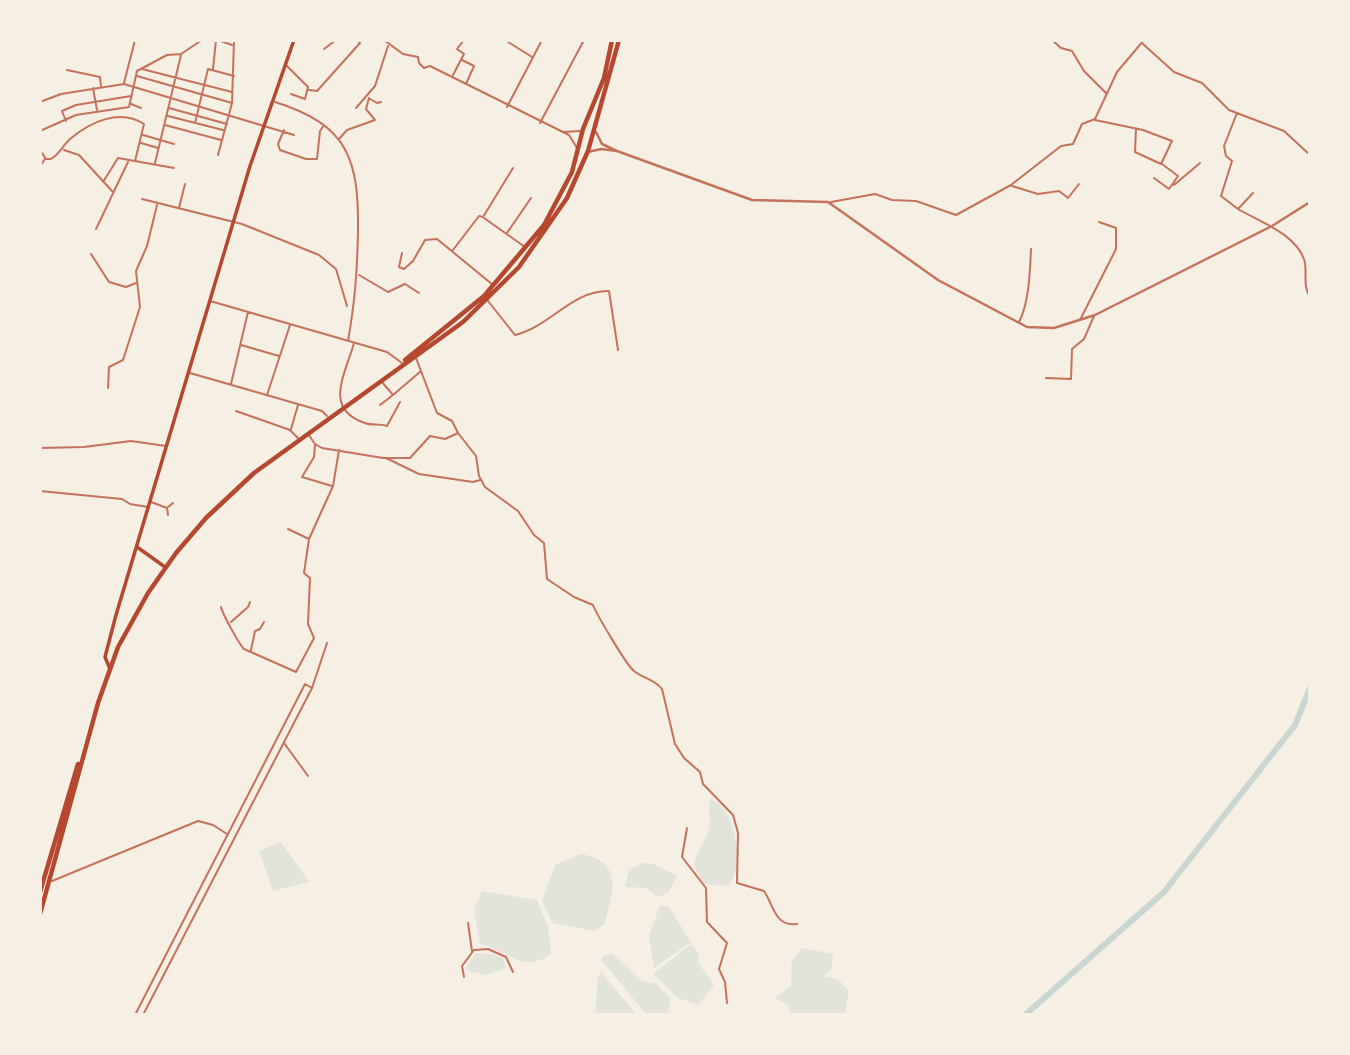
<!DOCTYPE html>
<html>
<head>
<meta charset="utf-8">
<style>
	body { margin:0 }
	#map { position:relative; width:1350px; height:1055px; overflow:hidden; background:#f6efe4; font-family:"Sofia Sans Condensed",sans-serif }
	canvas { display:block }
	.frame { position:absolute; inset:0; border:42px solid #f6efe4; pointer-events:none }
</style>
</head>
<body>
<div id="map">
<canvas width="1350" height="1055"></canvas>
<div class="frame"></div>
</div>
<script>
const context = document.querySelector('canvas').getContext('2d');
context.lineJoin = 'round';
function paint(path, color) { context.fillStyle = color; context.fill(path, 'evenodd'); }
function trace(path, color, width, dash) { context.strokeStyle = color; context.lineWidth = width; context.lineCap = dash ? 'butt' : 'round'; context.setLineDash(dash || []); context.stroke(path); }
paint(new Path2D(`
	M710,799C736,808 747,868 728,886L705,884C682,857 704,853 709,828C711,818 707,809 710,799Z
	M281,842L309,882L273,891L259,851Z
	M581,854C625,862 613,894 604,925L593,931L553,923L542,901L555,865Z
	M642,863L654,864L677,876L668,893L657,897L646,888L625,887L629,870Z
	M482,891L537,900L548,927L551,954C523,975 507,949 480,944L474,909Z
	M660,905L668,906L691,942L654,968L649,936Z
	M691,944L698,952L699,964L714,985L698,1005L678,998L653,974Z
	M802,948L833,954L832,968L824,976L838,979L849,991L845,1015H790L787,1004L775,998L791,985L792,960Z
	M475,953L493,954L503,959L506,968L486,975L465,970Z
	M612,953L643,982L657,984L670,998L668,1015H647L601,960L604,955Z
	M601,972L637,1015H595L598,976Z`), '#e2e4dc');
trace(new Path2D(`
	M1025,1015L1164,892L1295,725L1310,688`), '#c9d6d2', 6);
trace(new Path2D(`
	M218,40L232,45
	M384,40L403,54L418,57L419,63L424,68L430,66L569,135L577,148
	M505,40L532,57
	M1052,40L1061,48L1072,51L1084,71L1106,93
	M1143,44L1174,72L1202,83L1229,110L1284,131L1310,155
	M324,49L336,40
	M462,60L474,66L466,84
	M286,65L308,87L305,99L291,94
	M142,69L232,92
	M213,69L216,40
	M67,70L100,77L101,87
	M453,75L464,54L457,49L464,40
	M137,76L232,103
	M124,83L135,40
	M93,88L97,110
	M309,90L317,91L360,43L357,40
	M370,99L377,103L381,102
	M40,102L61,94L124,84L294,135
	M275,102C349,125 359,160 358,233C357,273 355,301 348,341
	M131,104L141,108
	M507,107L542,40
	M169,108L227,124
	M356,108L375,86L388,46
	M1237,113L1224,146L1226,156L1232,161L1221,196L1238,209
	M168,116L223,130
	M1095,120L1143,130L1172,141L1161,164L1135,152L1136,129
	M66,121L62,111L76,105L131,96
	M195,123L208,69L234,76
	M540,123L584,40
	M165,125L221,140
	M284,130L278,144L280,150L306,159H317L320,131L324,125
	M40,131L76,115L129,107L137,71L167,55L181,54L202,40
	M562,132L580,131
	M143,135L174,144
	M339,139L347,130L375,120L366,109L369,98
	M141,143L158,148
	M40,150L46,159H51C60,154 63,145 70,139C90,122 120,108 144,124L135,161
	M64,150L79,155L112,191
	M218,155L232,103L234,40
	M155,163L181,55
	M40,166L45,159
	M1154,178L1169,189L1178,176L1162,164
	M103,182L118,158L174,168
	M1174,185L1200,163
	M1012,186L1038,194L1059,191L1068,198L1079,184
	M1253,193L1238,209C1260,222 1294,233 1304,259C1308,271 1302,285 1310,297
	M142,199L242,224L319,255L336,269L347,306
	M831,202L875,194L892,200L916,201L956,215L1011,185L1061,146L1073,144L1082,124L1095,119L1117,72L1144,40
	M179,208L185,184
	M484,218L525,247
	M96,229L128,162
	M507,233L531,198
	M453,250L479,216L483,217L513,168
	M402,253L399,267L404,269L413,261L425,240L437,239L493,285
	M91,254L109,282L126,287L136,283
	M359,275L388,292L405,284L419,293
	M210,301L387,352L402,363
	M488,301L515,335C550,327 572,290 609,291L618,350
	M1080,320L1116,249V228L1099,222
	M1019,322C1029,303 1030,272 1031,249
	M354,343C345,375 323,409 365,423C372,426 379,423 387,426L400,402
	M241,345L279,356
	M190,373L322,411L327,416
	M1046,378L1071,379L1072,349L1084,339L1094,316
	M231,384L248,312
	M108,388L109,367L123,360L140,307L136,271L147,246L157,205
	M267,395L290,325
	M393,395L421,371
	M380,405L393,395L382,382
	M236,411L290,430L298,438
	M291,429L298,405
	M458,433L476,456L479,476L485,487L518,511L534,535L544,543L547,579L574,597L593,605C597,615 627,666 634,671C644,679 654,679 662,689L675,744L684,758L700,772L703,784L733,815L738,833L737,883L764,891C774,906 775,927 797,924
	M308,434L315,444L322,448L383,458H410L430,436L445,439L458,433L452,421L437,413L416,358
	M315,444L314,457L302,477L332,486
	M40,448L84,447L131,441L166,446
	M386,458L419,474L473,482L480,480
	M40,491L122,499L130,504L148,507
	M151,502L167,508L168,515
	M168,507L173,503
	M288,529L309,539L333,486L339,450
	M221,607C222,613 239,644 244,649L296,672L314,638L308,624L310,578L304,573L309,539
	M231,622L248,607L250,602
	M251,650L255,631L260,629L264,622
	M284,743L308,776
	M687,828L682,857L706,888L707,922L727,943L719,969L725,982L727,1003
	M52,881L198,821L213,825L227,834
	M468,923L472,951
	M464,977L462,966L474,950L488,949L506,957L513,972
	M135,1015L305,684L312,688
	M143,1015L312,688L327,643`), '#c5725c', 2);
trace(new Path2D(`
	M617,151L752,200L828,202L938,280L1027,327L1054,328L1095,315L1272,226L1310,202
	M588,152L601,149L617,151L602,144L596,132`), '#c5725c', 2.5);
trace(new Path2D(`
	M137,547L165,567
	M110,669L105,657L116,615L250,166L294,40`), '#b5482f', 3.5);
trace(new Path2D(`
	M405,360L484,296L544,225L572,172L583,129L604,78L612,40
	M40,892L78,764
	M40,914L98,703L118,647L148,593L176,553L206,518L254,473L463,322L519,267L567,198L588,151L619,40`), '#b5482f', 4.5);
</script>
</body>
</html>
